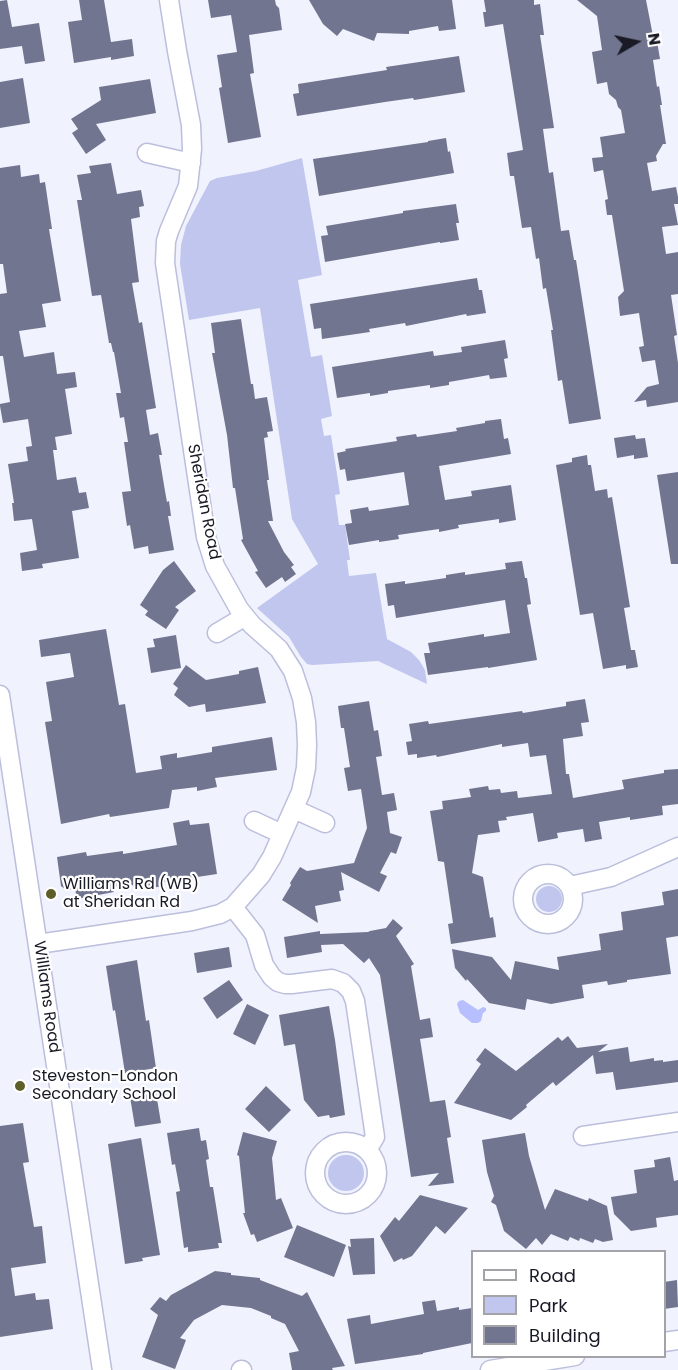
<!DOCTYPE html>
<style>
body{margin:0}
#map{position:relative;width:678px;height:1370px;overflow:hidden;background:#f0f2fe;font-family:Poppins,sans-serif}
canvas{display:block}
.legend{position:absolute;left:471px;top:1250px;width:195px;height:108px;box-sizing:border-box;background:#fff;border:2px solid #a3a3a8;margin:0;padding:8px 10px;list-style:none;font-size:18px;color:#191a25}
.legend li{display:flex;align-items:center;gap:12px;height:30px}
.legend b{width:30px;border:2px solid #a3a3a8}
.north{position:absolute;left:606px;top:12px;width:60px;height:60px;-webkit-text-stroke:4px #fff;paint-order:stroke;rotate:81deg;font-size:16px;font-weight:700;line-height:24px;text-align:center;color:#191a25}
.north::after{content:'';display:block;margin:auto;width:21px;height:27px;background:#191a25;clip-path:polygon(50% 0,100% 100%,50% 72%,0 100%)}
</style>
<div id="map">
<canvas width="678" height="1370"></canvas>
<ul class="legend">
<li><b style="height:8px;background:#fff"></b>Road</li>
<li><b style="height:16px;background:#c0c6ee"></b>Park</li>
<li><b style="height:16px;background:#72758f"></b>Building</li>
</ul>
<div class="north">N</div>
</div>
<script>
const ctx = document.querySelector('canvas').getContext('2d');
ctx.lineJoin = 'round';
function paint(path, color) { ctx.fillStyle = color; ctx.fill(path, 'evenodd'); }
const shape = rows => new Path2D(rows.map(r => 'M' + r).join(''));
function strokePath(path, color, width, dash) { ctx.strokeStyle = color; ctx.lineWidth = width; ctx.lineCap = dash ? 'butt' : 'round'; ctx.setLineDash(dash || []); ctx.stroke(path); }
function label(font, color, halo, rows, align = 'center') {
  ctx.font = font + ' Poppins,sans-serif'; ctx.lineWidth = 4.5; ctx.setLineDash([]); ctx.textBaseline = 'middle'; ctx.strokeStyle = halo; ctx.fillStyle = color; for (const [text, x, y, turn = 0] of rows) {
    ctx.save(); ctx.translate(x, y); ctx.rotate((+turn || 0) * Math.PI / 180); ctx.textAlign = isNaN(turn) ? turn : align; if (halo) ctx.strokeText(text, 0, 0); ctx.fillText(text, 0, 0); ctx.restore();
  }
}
const green = shape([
 [302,158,322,275,298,280,311,357,322,355,332,416,321,419,324,436,331,435,340,494,335,495,339,525,345,525,350,560,347,560,349,576,376,573,387,639,411,652,419,660,425,670,427,684,378,661,312,665,307,664,301,657,289,637,257,608,318,564,292,519,260,308,189,320,180,264,181,245,186,226,210,181,217,178,256,171],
 '536 899a13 13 0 1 1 26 0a13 13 0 1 1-26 0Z',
 '328 1173a18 18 0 1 1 36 0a18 18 0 1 1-36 0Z'
]);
const water = shape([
 [463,1000,478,1010,483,1007,486,1008,486,1011,483,1013,481,1021,478,1023,472,1023,460,1013,457,1004,459,1001]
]);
const building = shape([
 [7,0,12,27,39,23,45,61,25,64,22,46,0,49,0,1],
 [79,0,104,0,111,42,132,39,134,56,111,60,111,57,74,63,68,22,82,20],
 [208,0,275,0,276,5,279,8,282,30,249,35,254,73,250,74,261,137,228,143,219,88,222,87,217,55,237,52,231,15,211,18],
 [309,0,452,0,456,29,439,31,438,26,409,31,409,34,377,33,374,41,343,29,337,36,323,24],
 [484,0,534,0,534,5,540,4,544,35,540,35,554,128,543,129,549,173,553,172,561,231,569,230,574,260,576,260,601,419,569,424,562,380,558,381,551,330,553,330,546,288,543,289,539,258,536,259,531,227,522,228,514,176,510,176,507,153,523,150,503,24,485,27,483,12,486,12],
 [577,0,646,0,654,41,657,41,660,59,653,60,657,87,659,86,662,105,660,105,666,144,663,144,656,156,657,161,647,163,652,191,676,187,678,197,678,204,674,204,678,225,662,227,666,254,678,252,678,294,671,295,677,335,674,336,678,363,678,402,647,407,646,400,634,402,647,387,659,384,655,360,642,362,639,347,644,346,639,313,620,316,618,297,624,291,612,215,607,215,605,200,608,199,603,170,594,172,592,158,603,157,600,137,625,133,621,110,618,107,616,100,609,94,607,82,597,84,592,52,602,50,597,16],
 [459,56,465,92,414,100,413,98,385,102,297,116,293,94,299,93,298,84,387,70,386,67],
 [23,78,30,123,0,128,0,82],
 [150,79,156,113,96,124,106,140,86,154,72,133,78,129,71,119,101,100,99,87],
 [446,138,448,152,450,151,454,173,319,196,313,159,428,142,428,141],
 [111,163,117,194,141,190,144,206,139,207,140,217,131,219,139,282,132,283,139,323,142,322,156,408,146,410,150,435,158,433,162,455,159,455,165,491,167,502,169,501,171,516,168,516,174,550,149,554,148,546,134,549,130,525,127,526,122,492,131,491,124,442,128,442,124,417,120,418,116,393,121,393,114,352,113,352,111,343,109,343,101,295,92,296,77,200,82,200,77,175,91,173,89,166],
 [20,165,21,177,39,174,40,183,45,182,52,229,49,229,61,301,42,304,46,327,19,331,24,357,54,352,57,374,75,372,77,387,65,389,72,434,55,437,57,450,53,450,57,480,76,477,79,493,86,492,89,508,72,511,79,558,42,564,43,568,22,571,20,553,37,550,32,519,14,521,12,503,14,503,8,464,28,461,26,447,32,446,28,419,3,423,0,406,0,404,10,402,3,356,0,356,0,294,7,293,3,264,0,264,0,168],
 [456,204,459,223,456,223,459,240,440,243,440,242,325,262,321,236,328,235,326,226,403,213,403,211],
 [477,278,479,290,482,290,486,313,467,316,466,314,406,326,405,323,369,329,370,332,322,339,321,328,314,329,310,304],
 [241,319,251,384,253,384,255,399,267,397,273,431,267,432,268,437,264,438,269,480,267,480,273,521,268,521,284,552,294,565,291,567,296,574,285,582,282,577,266,588,255,572,258,571,241,540,243,539,235,488,233,488,227,435,212,353,215,353,211,323],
 [505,340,508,358,504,359,507,377,490,379,489,375,449,382,449,385,430,388,430,385,388,391,388,393,370,396,370,393,337,398,332,367,433,351,434,356,462,352,461,347],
 [501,419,504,439,508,438,511,454,439,466,445,500,472,496,471,491,511,485,516,520,499,523,499,519,458,525,459,528,439,532,439,529,398,535,399,539,379,542,379,540,349,545,345,524,352,523,350,510,368,507,369,511,409,505,404,472,347,481,345,469,340,470,337,453,346,451,345,449,397,441,396,437,416,434,417,437,457,431,456,428,485,423,485,421],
 [635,435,636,439,645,438,648,457,634,459,634,455,617,458,614,438],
 [587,455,588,465,591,465,595,491,607,489,608,498,612,497,630,607,624,608,631,650,635,650,638,667,626,669,626,665,603,669,593,613,580,615,556,465,572,462,572,458],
 [678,472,678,564,671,564,657,475],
 [174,561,196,591,175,607,179,610,166,629,145,615,148,611,140,605,163,570],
 [522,561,525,578,527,578,531,604,527,605,537,660,488,668,488,667,428,675,424,653,430,653,428,643,484,634,484,637,510,633,505,600,396,618,394,605,388,606,385,584,405,581,405,584,446,578,446,575,465,572,465,575,506,569,505,563],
 [106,629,119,705,125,704,136,773,162,769,160,756,177,753,177,758,212,752,212,747,272,737,277,770,215,778,217,787,197,791,197,787,172,790,169,808,110,817,109,814,61,824,45,722,52,721,46,682,74,677,70,653,41,657,39,640],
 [176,635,181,668,151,673,147,648,155,647,153,639],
 [186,665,206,680,239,674,239,671,258,667,266,703,206,712,205,704,189,707,174,695,178,688,173,684],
 [585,699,589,722,581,723,583,736,563,739,566,774,569,774,573,798,624,789,622,780,664,773,664,770,678,769,678,804,662,806,663,815,630,820,630,817,599,822,602,839,585,842,583,829,557,833,558,838,538,842,533,813,506,817,507,820,498,821,500,832,478,835,472,873,483,877,490,918,493,917,496,937,451,944,448,924,453,923,444,862,438,861,430,811,443,809,442,801,471,797,469,789,488,786,489,790,500,789,501,793,517,791,518,798,552,794,546,755,530,757,528,743,502,747,502,744,437,757,436,755,417,758,417,754,408,755,406,742,412,741,409,724,428,721,429,724,522,711,523,713,566,706,566,702],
 [369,701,374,731,378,730,382,756,376,757,382,795,394,793,397,810,387,812,390,833,402,837,396,854,391,852,380,873,387,876,379,892,341,872,344,890,339,891,341,901,315,906,318,923,282,900,291,885,290,883,300,867,307,871,354,863,367,828,361,789,348,791,344,768,350,767,344,728,341,728,338,706],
 [189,820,190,825,209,823,217,874,164,882,164,886,144,889,137,889,131,884,113,887,114,892,77,899,75,889,66,890,61,886,57,857,86,852,87,856,123,851,123,854,177,845,173,823],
 [678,889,678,936,666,938,671,974,627,980,627,982,608,985,607,981,582,985,584,998,551,1004,527,999,525,1010,489,1003,467,979,466,981,455,968,452,949,492,957,511,980,515,961,559,970,557,957,601,950,599,934,623,930,621,912,664,905,662,892],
 [393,919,403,928,396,936,414,964,411,966,420,1020,430,1018,433,1037,420,1039,430,1102,445,1100,451,1137,447,1138,454,1183,428,1186,439,1173,411,1177,380,975,369,958,364,963,343,944,321,945,322,952,287,958,284,937,320,931,320,934,368,932,370,931,386,928],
 [229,947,232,967,197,973,194,953],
 [137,960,146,1021,149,1020,156,1068,125,1073,115,1010,113,1011,106,966],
 [229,980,243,1000,217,1019,203,998],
 [247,1004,269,1015,255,1045,233,1034],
 [329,1006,335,1040,345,1115,330,1118,329,1115,318,1117,304,1100,295,1044,284,1046,279,1015],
 [568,1036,577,1048,608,1044,598,1052,628,1047,630,1062,654,1058,654,1061,663,1060,663,1062,678,1060,678,1082,616,1090,613,1072,596,1074,593,1055,556,1086,553,1082,526,1105,527,1107,511,1120,454,1103,481,1064,476,1060,485,1048,516,1071,558,1037,562,1041],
 [266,1086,291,1110,269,1132,245,1109],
 [156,1093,161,1123,135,1127,130,1097],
 [23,1123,29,1162,23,1163,34,1227,42,1226,46,1263,11,1268,15,1296,35,1293,36,1300,49,1299,53,1329,0,1337,0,1126],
 [199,1128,201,1141,206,1140,209,1159,206,1160,210,1187,213,1187,222,1243,218,1243,219,1248,188,1252,188,1247,184,1248,176,1192,180,1191,175,1164,172,1165,167,1133],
 [243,1132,277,1141,272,1158,276,1200,281,1198,293,1228,257,1242,254,1234,251,1235,243,1213,245,1213,239,1156,237,1155],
 [525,1133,529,1156,545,1210,555,1189,588,1201,589,1198,607,1206,613,1240,603,1242,595,1239,593,1243,580,1238,579,1241,570,1237,568,1241,551,1234,542,1245,536,1238,526,1249,504,1231,496,1205,491,1202,494,1196,487,1172,482,1140],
 [141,1138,160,1255,142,1258,143,1261,125,1264,108,1144],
 [670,1157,674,1181,678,1180,678,1215,656,1218,657,1227,631,1231,614,1214,611,1197,637,1193,634,1170,655,1167,654,1160],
 [420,1195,468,1208,445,1234,436,1226,412,1256,403,1260,402,1258,394,1262,380,1236,395,1217,399,1221],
 [297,1225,346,1245,334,1277,284,1257],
 [374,1238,375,1274,353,1275,348,1246,351,1247,350,1239],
 [215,1271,231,1273,231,1275,260,1278,260,1280,302,1296,307,1292,345,1366,332,1368,333,1370,292,1370,289,1353,299,1351,285,1324,271,1318,271,1316,251,1308,222,1305,194,1320,180,1338,186,1340,175,1369,142,1357,158,1315,150,1309,160,1297,166,1301,171,1295],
 [677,1280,678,1307,664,1309,664,1282],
 [435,1300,437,1311,459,1307,459,1310,472,1308,472,1343,423,1353,423,1354,355,1364,347,1319,370,1315,371,1324,424,1314,422,1302]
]);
const minor = shape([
 [147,153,191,163],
 [217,633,244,617],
 [0,695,102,1370],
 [294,809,325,823],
 [254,821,282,834],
 '523 899a25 25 0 1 1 50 0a25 25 0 1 1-50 0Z',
 [570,886,611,877,678,847],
 [233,907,255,935,264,965,272,977,278,982,285,984,292,984,332,979,343,983,351,991,355,1001,375,1137,367,1150],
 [38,944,192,921,220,914,233,907,261,875,272,857,301,792,306,768,307,745,306,722,302,698,293,671,279,649,252,625,239,609,215,566,206,537,165,263,166,241,169,231,188,186,192,149,191,125,177,51,169,0],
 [583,1136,678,1122],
 '315 1173a31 31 0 1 1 62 0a31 31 0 1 1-62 0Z',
 [664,1342,678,1340],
 [241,1370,242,1370],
 [490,1370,575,1356]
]);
const markers = [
 [51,894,6,"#5e5e2b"],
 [20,1086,6,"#5e5e2b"]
];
const streetNames = [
 ["Sheridan Road",203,502,79],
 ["Williams Road",46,997,82]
];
const poiNames = [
 ["Williams Rd (WB)",63,885],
 ["at Sheridan Rd",63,903],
 ["Steveston-London",32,1077],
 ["Secondary School",32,1095]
];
paint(green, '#c0c6ee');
paint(water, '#b7bffe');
paint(building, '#72758f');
strokePath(minor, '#bbbfdc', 21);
strokePath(minor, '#fff', 18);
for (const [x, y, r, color] of markers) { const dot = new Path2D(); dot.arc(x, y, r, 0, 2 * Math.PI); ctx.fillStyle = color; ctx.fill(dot); strokePath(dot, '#fff', 2); }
label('16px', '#191a25', '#fff', streetNames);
label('16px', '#191a25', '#fff', poiNames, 'left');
</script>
